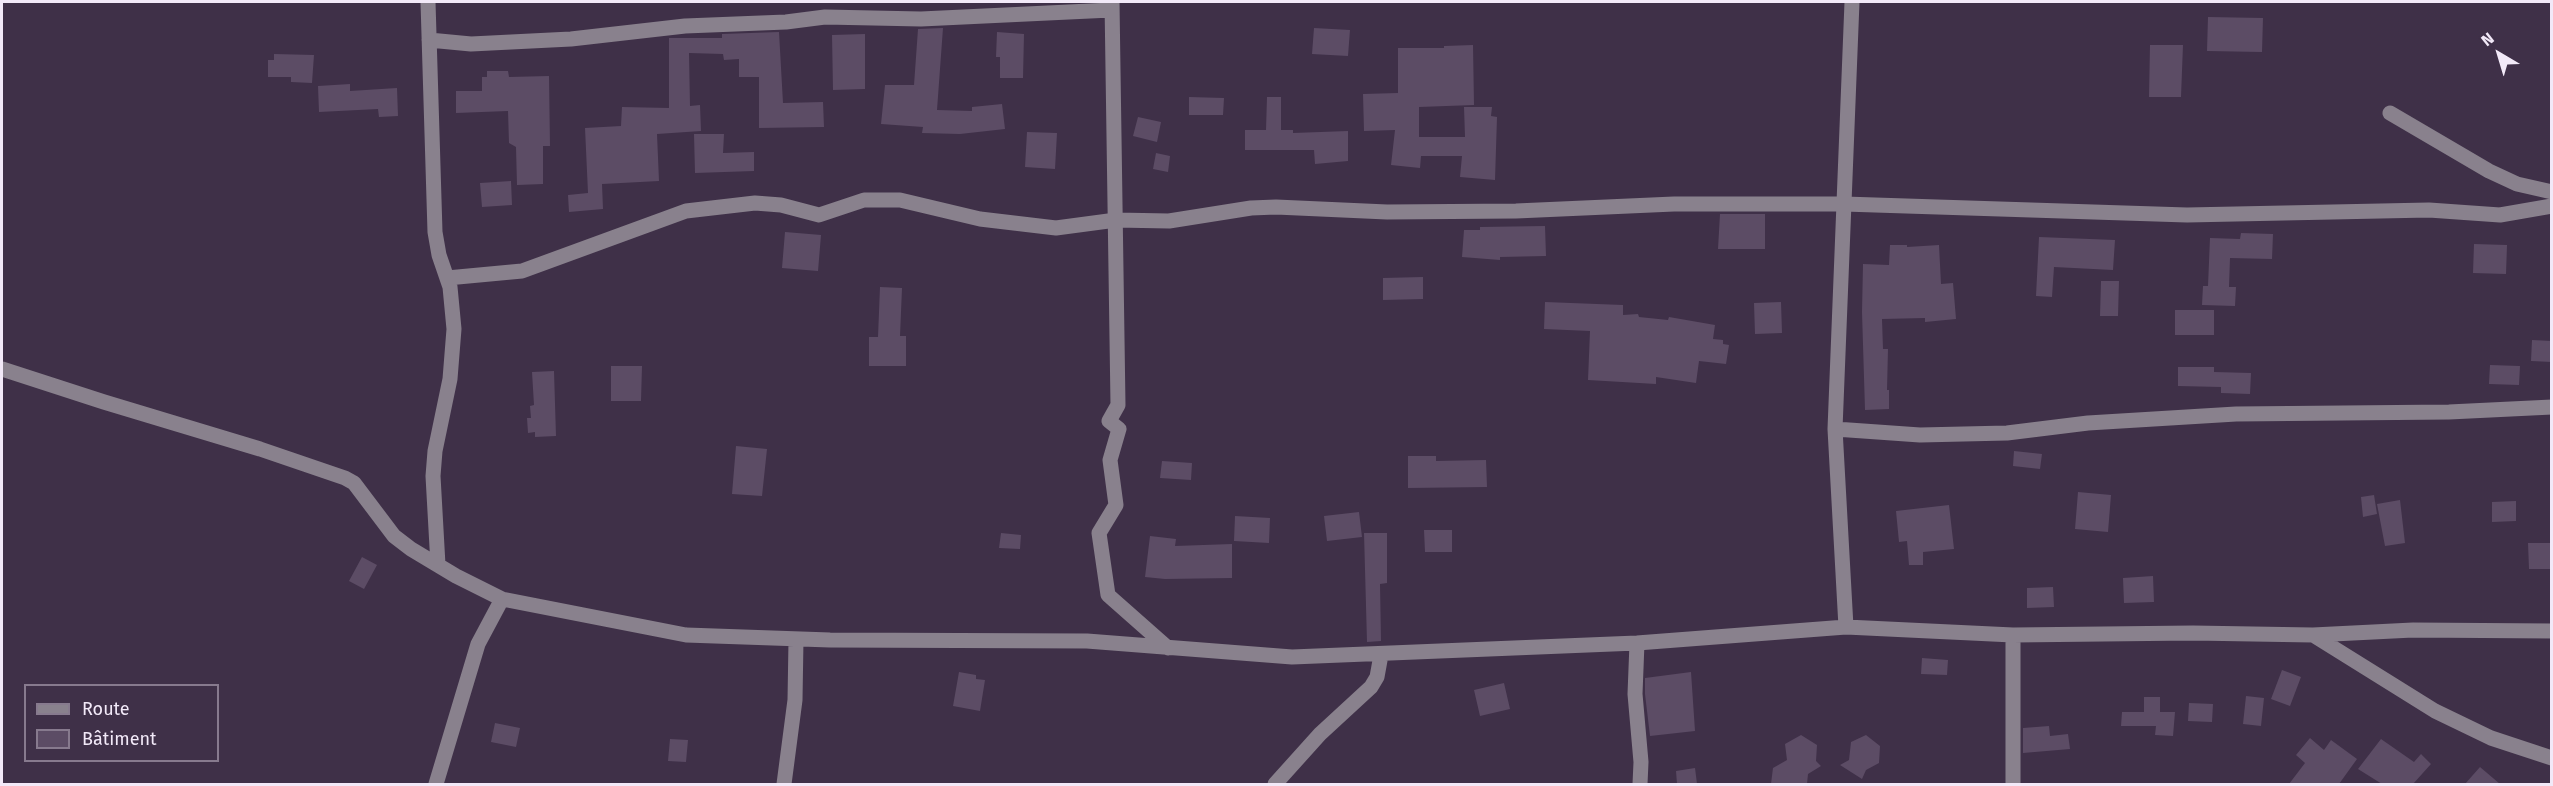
<!DOCTYPE html>
<meta charset="utf-8">
<style>
body{margin:0}
#map{position:relative;width:2553px;height:786px;overflow:hidden;background:#3f3048;font-family:"Fira Sans",sans-serif}
canvas{display:block}
.frame{position:absolute;inset:0;border:3px solid #f2e9f8;pointer-events:none}
.legend{position:absolute;left:24px;top:684px;width:195px;height:78px;box-sizing:border-box;background:#3f3048;border:2px solid #877a8e;margin:0;padding:8px 10px;list-style:none;font-size:18px;color:#f2e9f8}
.legend li{display:flex;align-items:center;gap:12px;height:30px}
.legend b{width:30px;border:2px solid #877a8e}
.north{position:absolute;left:2469px;top:24px;width:60px;height:60px;-webkit-text-stroke:4px #3f3048;paint-order:stroke;rotate:322deg;font-size:16px;font-weight:700;line-height:24px;text-align:center;color:#f2e9f8}
.north::after{content:'';display:block;margin:auto;width:21px;height:27px;background:#f2e9f8;clip-path:polygon(50% 0,100% 100%,50% 72%,0 100%)}
</style>
<div id="map">
<canvas width="2553" height="786"></canvas>
<div class="frame"></div>
<ul class="legend">
<li><b style="height:8px;background:#89818d"></b>Route</li>
<li><b style="height:16px;background:#5c4c65"></b>Bâtiment</li>
</ul>
<div class="north">N</div>
</div>
<script>
const ctx = document.querySelector('canvas').getContext('2d');
ctx.lineJoin = 'round';
function paint(path, color) { ctx.fillStyle = color; ctx.fill(path, 'evenodd'); }
const shape = rows => new Path2D(rows.map(r => 'M' + r).join(''));
function strokePath(path, color, width, dash) { ctx.strokeStyle = color; ctx.lineWidth = width; ctx.lineCap = dash ? 'butt' : 'round'; ctx.setLineDash(dash || []); ctx.stroke(path); }
const building = shape([
 [2208,17,2263,18,2262,52,2207,51],
 [943,28,937,110,972,111,972,107,1002,104,1005,129,960,134,922,133,923,127,881,124,885,85,914,85,918,29],
 [1314,28,1350,30,1348,56,1312,54],
 [779,32,783,103,823,102,824,127,759,128,759,77,739,77,739,59,724,60,723,54,689,53,690,106,700,105,701,131,657,134,659,181,602,184,603,209,569,212,568,195,588,193,585,128,621,126,622,107,669,108,669,38,722,38,722,34],
 [997,32,1024,34,1023,78,1000,78,1000,57,996,57],
 [865,34,865,89,833,90,832,35],
 [1473,45,1474,105,1419,107,1419,137,1465,137,1464,107,1492,107,1491,116,1497,117,1495,180,1460,177,1462,156,1421,156,1420,168,1391,165,1395,130,1364,131,1363,94,1398,93,1398,48,1444,48,1444,46],
 [2150,45,2183,45,2181,97,2149,97],
 [274,54,314,55,312,83,291,82,291,77,268,77,268,60,274,60],
 [487,71,508,71,509,77,549,76,550,146,543,146,543,184,517,185,516,147,509,143,508,111,456,113,456,91,482,91,482,77,487,77],
 [350,84,350,91,397,88,398,116,379,117,378,109,319,112,318,86],
 [1189,97,1224,98,1223,115,1189,115],
 [1267,97,1281,97,1281,130,1293,130,1293,133,1348,131,1348,161,1315,164,1314,150,1245,150,1245,130,1266,130],
 [1138,117,1161,122,1157,142,1133,136],
 [1027,132,1057,133,1055,169,1025,167],
 [694,134,724,134,723,153,754,152,754,171,695,173],
 [1156,153,1170,156,1168,172,1153,169],
 [511,181,512,205,482,207,480,183],
 [1720,214,1765,214,1765,249,1718,249],
 [1545,226,1546,256,1500,257,1500,260,1462,257,1464,230,1480,230,1480,227],
 [785,232,821,235,818,271,782,268],
 [2241,233,2273,234,2272,259,2230,258,2229,287,2236,287,2235,306,2202,305,2203,286,2208,286,2210,238,2240,239],
 [2039,237,2115,240,2113,270,2054,267,2052,297,2036,296],
 [2474,244,2507,245,2506,274,2473,273],
 [1890,245,1907,245,1907,247,1939,245,1941,284,1953,283,1956,319,1925,322,1925,318,1882,319,1883,349,1888,349,1887,390,1889,390,1889,409,1865,410,1862,312,1863,264,1889,265],
 [1423,277,1423,299,1383,300,1383,278],
 [2101,281,2119,281,2118,316,2100,316],
 [880,287,902,288,900,336,906,336,906,366,869,366,869,337,878,337],
 [1545,302,1623,305,1623,315,1638,314,1639,317,1668,320,1669,317,1715,325,1713,339,1723,340,1723,344,1729,345,1726,364,1699,361,1696,383,1656,377,1656,384,1588,380,1590,331,1544,329],
 [1781,302,1782,333,1755,334,1754,303],
 [2175,310,2214,310,2214,335,2175,335],
 [2532,340,2552,341,2552,362,2531,361],
 [2490,365,2520,366,2519,385,2489,384],
 [611,366,642,366,641,401,611,401],
 [2178,367,2214,367,2214,372,2251,373,2250,394,2221,393,2221,387,2178,386],
 [554,371,556,436,535,437,535,432,528,433,527,418,531,418,530,406,534,405,532,372],
 [736,446,767,449,762,496,732,494],
 [2014,451,2042,454,2040,469,2013,466],
 [1408,456,1436,456,1436,461,1486,460,1487,487,1408,488],
 [1162,461,1192,463,1191,480,1160,478],
 [2078,492,2111,495,2108,532,2075,529],
 [2374,495,2377,514,2363,517,2361,497],
 [2400,500,2405,543,2385,546,2377,504],
 [2516,501,2516,521,2492,522,2492,502],
 [1949,505,1954,549,1923,552,1923,565,1909,565,1907,541,1899,542,1896,511],
 [1359,512,1362,537,1327,541,1324,516],
 [1235,516,1270,518,1269,543,1234,541],
 [1424,530,1452,530,1452,552,1425,552],
 [1001,533,1021,535,1020,549,999,548],
 [1364,533,1387,533,1387,583,1380,584,1381,641,1367,642],
 [1150,536,1176,539,1175,546,1232,544,1232,578,1165,579,1145,577],
 [2528,543,2552,543,2552,569,2529,569],
 [362,557,377,565,364,589,349,581],
 [2153,576,2154,602,2124,603,2123,578],
 [2053,587,2054,607,2027,608,2027,588],
 [1922,658,1948,660,1947,675,1921,674],
 [2282,670,2301,677,2290,706,2271,699],
 [959,672,976,675,976,679,985,680,980,711,953,706],
 [1691,672,1695,731,1650,736,1645,694,1645,678],
 [1504,683,1510,709,1480,716,1474,690],
 [2246,696,2264,698,2261,726,2243,724],
 [2144,697,2160,697,2160,712,2175,712,2173,736,2155,735,2156,726,2121,726,2122,712,2144,712],
 [2189,703,2213,704,2212,722,2188,721],
 [495,723,520,728,516,747,491,742],
 [2049,726,2050,736,2068,734,2070,749,2023,753,2023,728],
 [1801,735,1817,745,1816,761,1821,766,1808,774,1807,784,1771,784,1773,768,1787,760,1785,744],
 [1866,735,1880,746,1879,763,1866,770,1862,779,1840,765,1849,760,1851,742],
 [2310,738,2324,750,2331,740,2357,759,2339,784,2289,784,2305,763,2296,755],
 [670,739,688,740,686,762,668,761],
 [2381,739,2414,762,2421,754,2431,764,2413,784,2382,784,2358,769],
 [2480,767,2500,784,2465,784],
 [1695,768,1697,784,1677,784,1676,771]
]);
const minor = shape([
 [428,2,435,232,439,255,450,287,454,329,450,379,435,451,433,476,438,565],
 [1112,2,1118,405,1109,421,1119,429,1110,460,1116,505,1099,533,1108,595,1168,648],
 [429,40,471,44,571,39,685,26,786,22,825,17,921,19,1111,10],
 [2390,113,2489,171,2517,184,2552,192],
 [447,278,522,271,686,211,755,203,781,205,819,215,864,200,900,200,980,219,1056,228,1116,220,1169,221,1251,208,1276,207,1387,212,1516,211,1674,204,1844,204,2187,215,2429,210,2500,215,2552,206],
 [2,369,104,402,260,449,345,478,354,483,394,536,411,549,456,576,502,599,686,635,830,640,1087,641,1292,657,1637,643,1846,627,2013,635,2193,633,2313,635,2413,630,2552,631],
 [1835,429,1920,435,2007,433,2088,423,2236,414,2449,412,2552,407],
 [1846,627,1835,429,1852,2],
 [2013,635,2013,784],
 [2313,635,2435,711,2491,738,2552,758],
 [1637,643,1635,694,1641,762,1640,784],
 [436,784,478,644,502,599],
 [784,784,795,700,796,640],
 [1275,784,1320,734,1371,687,1377,677,1381,655]
]);
paint(building, '#5c4c65');
strokePath(minor, '#89818d', 15);
</script>
